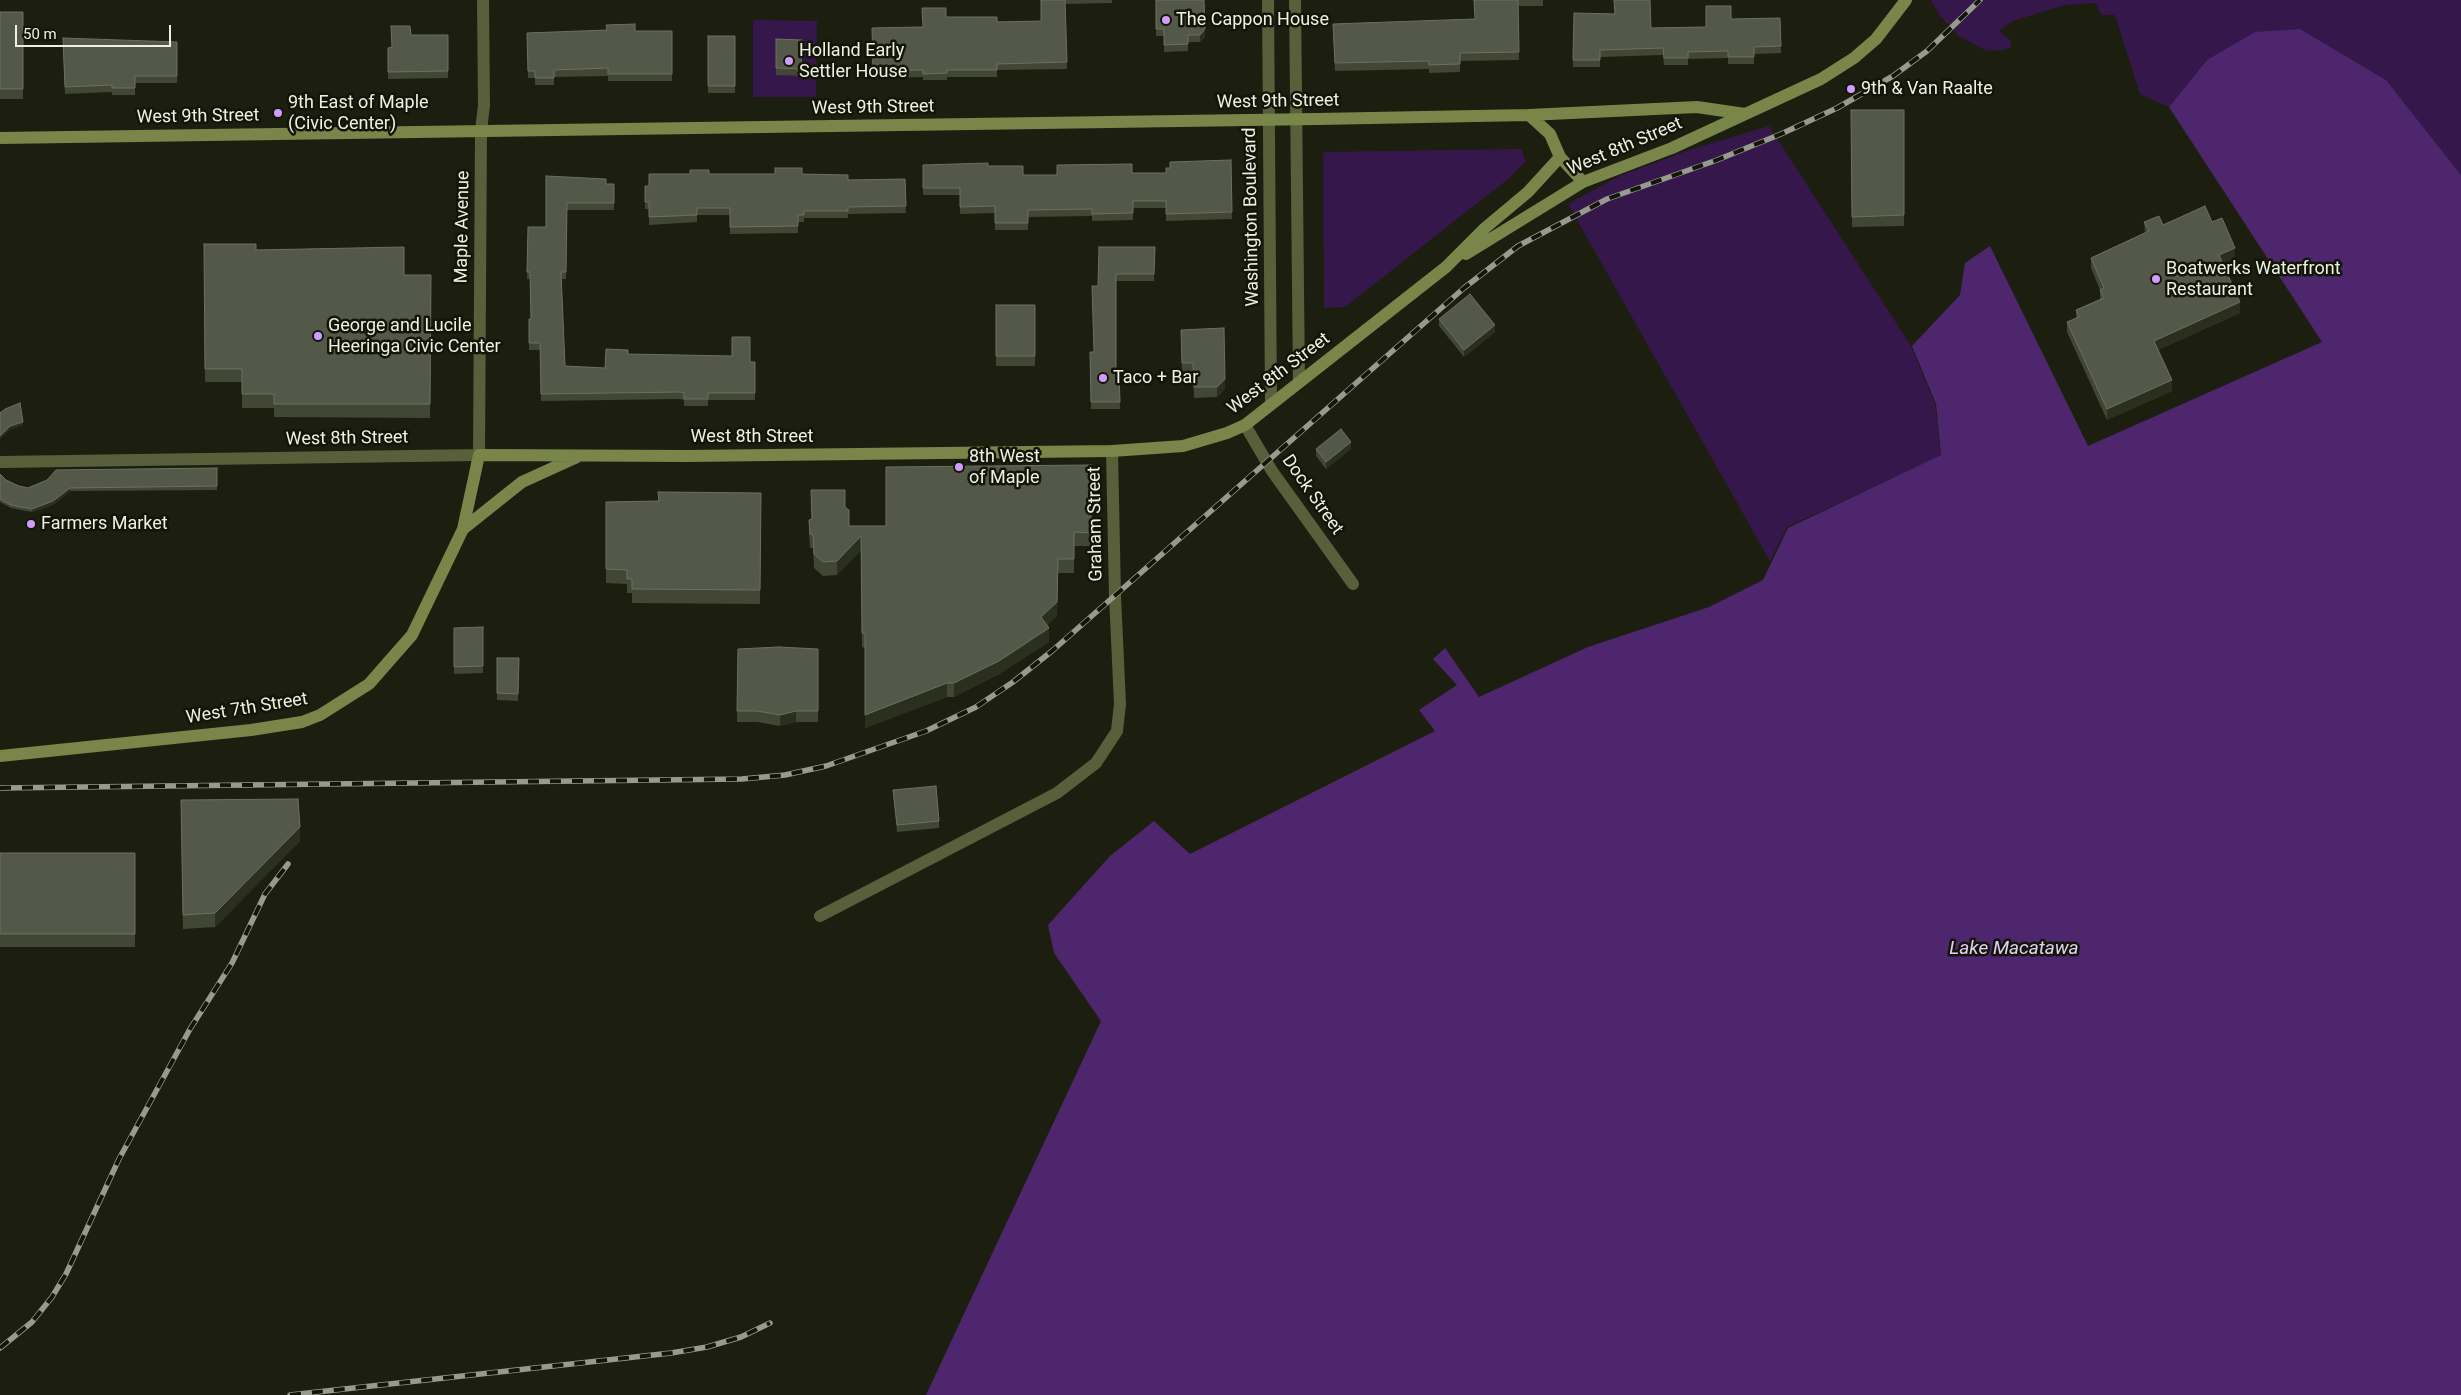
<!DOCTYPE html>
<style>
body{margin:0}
#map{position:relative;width:2461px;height:1395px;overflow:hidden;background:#1c1f0f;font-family:Roboto,sans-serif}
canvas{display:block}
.scale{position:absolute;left:15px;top:25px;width:156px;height:22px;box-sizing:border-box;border:2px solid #edf0e5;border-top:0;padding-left:6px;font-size:15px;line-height:18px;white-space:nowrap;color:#edf0e5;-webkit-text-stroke:4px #131606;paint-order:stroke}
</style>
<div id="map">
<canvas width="2461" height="1395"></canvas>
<div class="scale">50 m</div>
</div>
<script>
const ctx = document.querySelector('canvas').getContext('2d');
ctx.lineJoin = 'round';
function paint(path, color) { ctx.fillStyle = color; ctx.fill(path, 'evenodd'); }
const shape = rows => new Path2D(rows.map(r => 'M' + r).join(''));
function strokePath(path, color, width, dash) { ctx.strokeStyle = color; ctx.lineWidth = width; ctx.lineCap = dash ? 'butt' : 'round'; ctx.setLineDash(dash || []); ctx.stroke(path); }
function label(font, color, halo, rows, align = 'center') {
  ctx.font = font + ' Roboto,sans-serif'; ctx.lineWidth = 5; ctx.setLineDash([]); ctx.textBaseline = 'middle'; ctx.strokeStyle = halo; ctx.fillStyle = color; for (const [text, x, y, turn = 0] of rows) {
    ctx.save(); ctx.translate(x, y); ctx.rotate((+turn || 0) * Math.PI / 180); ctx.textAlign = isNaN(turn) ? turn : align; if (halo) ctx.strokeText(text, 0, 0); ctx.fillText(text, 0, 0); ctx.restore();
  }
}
const green = shape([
 [1931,0,2461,0,2461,175,2386,80,2300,29,2207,60,2169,107,2140,94,2115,15,2101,15,2096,3,2064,5,2013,21,1999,31,2011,41,2011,47,2003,50,1987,51,1959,36,1940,16],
 [753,20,817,21,816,97,753,97],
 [1769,126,1911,346,1935,404,1941,456,1787,527,1770,561,1568,204,1617,177,1689,150],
 [1522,149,1525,162,1508,179,1345,307,1324,308,1323,152]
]);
const water = shape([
 [2300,29,2386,80,2461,175,2461,1395,926,1395,1101,1021,1054,953,1048,925,1110,856,1154,821,1190,854,1435,731,1419,710,1457,685,1433,659,1445,648,1479,697,1588,647,1709,607,1763,580,1788,528,1941,455,1936,404,1912,346,1960,295,1965,263,1990,246,2088,446,2322,342,2169,107,2207,60,2255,32]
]);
const street = shape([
 [1268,0,1271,404],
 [1295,0,1299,382],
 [1245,425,1272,471,1353,584],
 [0,462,479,455,481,131,484,105,483,0],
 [820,916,1057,793,1096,763,1117,731,1120,704,1115,596,1112,451]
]);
const secondary = shape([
 [1529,115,1550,134,1560,157,1583,182],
 [0,138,1318,119,1529,115,1697,107,1745,114],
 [1466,254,1583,182,1672,148,1821,79,1854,58,1876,39,1906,0],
 [463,529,522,482,577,457],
 [0,756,251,730,302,722,320,715,369,684,412,635,463,529,479,455,687,456,1112,451,1183,446,1227,433,1245,425,1446,267,1485,228,1528,192,1560,157]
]);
const rail = shape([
 [0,788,742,779,785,775,826,766,926,731,976,707,1013,682,1052,651,1464,288,1518,246,1607,199,1717,160,1781,134,1837,108,1893,76,1927,51,1980,0],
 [0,1348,32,1322,52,1297,66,1274,119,1159,190,1029,232,963,265,894,288,864],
 [290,1395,671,1353,707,1347,741,1337,770,1323]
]);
const wall = shape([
 [1041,0,1112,0,1112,3,1065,4,1067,69,997,70,997,77,947,77,947,80,923,80,923,77,873,78,872,28,922,27,946,17,997,22,1041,21],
 [1156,0,1205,37,1200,42,1188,42,1188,51,1164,52,1164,36,1156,36],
 [1474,0,1543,0,1543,6,1518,6,1519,60,1460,61,1460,72,1429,73,1429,69,1335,71,1333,32,1475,19],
 [0,12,23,12,23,99,0,99],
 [1574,13,1651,28,1706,27,1731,19,1780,18,1781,53,1754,54,1754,64,1728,64,1728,58,1688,59,1688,65,1664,65,1663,55,1600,57,1600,67,1573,67],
 [635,31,672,31,672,81,608,81,608,76,554,77,554,85,535,85,535,78,528,78,527,33],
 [448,35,448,78,388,79,388,48],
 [708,36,735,36,735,93,708,93],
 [776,39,802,40,801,76,776,75],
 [177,42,177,83,135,83,135,95,112,95,112,92,65,94,63,46],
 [1851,110,1904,110,1904,226,1852,227],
 [1231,160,1232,219,1166,221,1166,208,1133,208,1133,220,1092,221,1092,216,1028,217,1028,230,995,230,995,213,960,214,960,195,923,195,923,165,988,166,1023,175,1057,175,1132,173,1166,173,1170,168],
 [709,174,802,174,848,180,905,179,906,213,848,214,848,218,804,218,804,222,798,222,798,233,730,234,730,215,697,215,697,222,649,225,649,209,645,209,645,186,649,186],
 [546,176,606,184,614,184,614,210,567,210,566,279,561,279,565,366,605,368,628,354,755,362,755,400,708,400,708,406,684,406,684,400,680,399,541,401,540,350,529,350,529,319,531,319,530,279,527,279,528,227,546,227],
 [2144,222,2163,225,2212,222,2235,258,2222,264,2240,313,2158,350,2172,391,2107,420,2067,332,2067,322,2076,318,2076,310,2100,299,2100,290,2091,268,2091,258,2145,233],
 [204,244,256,250,404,275,431,275,430,418,274,417,274,408,242,408,242,382,205,382],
 [1155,247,1154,281,1116,281,1116,374,1119,374,1120,409,1091,409,1090,352,1094,352,1098,286],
 [996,305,1035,305,1035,366,996,366],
 [1439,319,1495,332,1464,357,1439,326],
 [1181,330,1225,389,1217,397,1194,398,1193,373,1182,374],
 [1316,449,1351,449,1326,469,1316,456],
 [1091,465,1091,546,1074,546,1074,573,1058,573,1057,616,1047,625,1049,642,999,674,954,697,947,697,865,728,865,648,862,647,861,550,837,575,823,576,814,568,813,548,810,548,809,533,809,520,812,519,811,490,845,507,849,526,886,526],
 [217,468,217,490,70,491,53,505,32,512,11,508,0,502,0,474,6,480,19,486,28,488],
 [658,492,761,493,760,604,632,603,632,593,627,593,627,584,606,583,606,502,658,501],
 [454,628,483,666,483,673,454,674],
 [738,649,818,649,818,722,796,722,780,726,757,722,737,722],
 [497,658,519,658,518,701,497,700],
 [893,790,939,821,939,828,897,832],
 [181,800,300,841,215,927,183,929],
 [0,853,135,853,135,947,0,947]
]);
const shadedWall = shape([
 [1205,29,1205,37,1200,42,1200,35],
 [2235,248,2235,258,2219,266,2219,255],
 [2240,302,2240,313,2154,352,2154,341],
 [1495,325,1495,332,1464,357,1464,350],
 [1225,379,1225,389,1217,397,1217,387],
 [2172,380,2172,391,2107,420,2107,409],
 [23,422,23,425,10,430,0,439,0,436,10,426],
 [1351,442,1351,449,1326,469,1326,462],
 [70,488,70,491,53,505,32,512,32,509],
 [861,536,861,550,837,575,837,561],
 [1058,559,1057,616,1041,631,1041,617],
 [1049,628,1049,642,999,674,954,697,954,683],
 [947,683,947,697,865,728,865,715],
 [796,711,796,722,780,726,780,715],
 [300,827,300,841,215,927,215,913]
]);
const building = shape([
 [1041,0,1065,0,1067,62,997,64,997,70,947,70,947,73,923,74,923,70,873,71,872,28,923,27,922,8,946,8,946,17,997,17,997,22,1041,21,1041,0],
 [1156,0,1204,0,1205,29,1200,35,1188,35,1188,44,1164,45,1164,29,1156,29,1156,0],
 [1474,0,1518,0,1519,52,1460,53,1460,64,1429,65,1429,61,1335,63,1333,24,1475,19,1474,0],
 [1614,0,1650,0,1651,28,1706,27,1706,6,1731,6,1731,19,1780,18,1781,46,1754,47,1754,57,1728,57,1728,51,1688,52,1688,58,1664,58,1663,48,1600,50,1600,60,1573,60,1574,13,1615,14,1614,0],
 [0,12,23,12,23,89,0,89,0,12],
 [635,24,635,31,672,31,672,74,608,74,608,68,554,70,554,78,535,78,535,71,528,71,527,33,607,30,606,25,635,24],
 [391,26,410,26,411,35,448,35,448,71,388,72,388,48,392,47,391,26],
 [708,36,735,36,735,86,708,86,708,36],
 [63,38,177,42,177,76,135,76,135,88,112,88,112,85,65,87,63,38],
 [776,39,802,40,801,69,776,68,776,39],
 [1851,110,1904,110,1904,215,1852,217,1851,110],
 [1231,160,1232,212,1166,214,1166,201,1133,201,1133,213,1092,214,1092,209,1028,210,1028,223,995,223,995,206,960,207,960,188,923,188,923,165,988,163,988,166,1023,166,1023,175,1057,175,1057,165,1132,164,1132,173,1166,173,1166,168,1170,168,1170,162,1231,160],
 [775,168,802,168,802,174,848,175,848,180,905,179,906,206,848,207,848,211,804,211,804,215,798,215,798,226,730,227,730,208,697,208,697,215,649,217,649,202,645,202,645,186,649,186,649,174,690,174,690,170,709,170,709,174,775,174,775,168],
 [546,176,606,179,606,184,614,184,614,203,567,203,566,272,561,272,565,366,605,368,606,349,628,350,628,354,732,356,732,337,750,337,750,362,755,362,755,393,708,393,708,399,684,399,684,393,680,392,541,394,540,343,529,343,529,319,531,319,530,272,527,272,528,227,546,227,546,176],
 [2205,206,2212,222,2222,218,2235,248,2219,255,2240,302,2154,341,2172,380,2107,409,2067,322,2079,317,2076,310,2104,298,2100,290,2104,288,2091,258,2149,231,2144,222,2159,216,2163,225,2205,206],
 [204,244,256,244,256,250,404,247,404,275,431,275,430,404,274,404,274,394,242,394,242,369,205,369,204,244],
 [1099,247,1155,247,1154,274,1116,274,1116,374,1119,374,1120,402,1091,402,1090,352,1094,352,1092,286,1098,286,1099,247],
 [1470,294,1495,325,1464,350,1439,319,1470,294],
 [996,305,1035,305,1035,356,996,356,996,305],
 [1224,328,1225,379,1217,387,1194,387,1193,363,1182,363,1181,330,1224,328],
 [20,403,23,422,10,426,0,436,0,413,5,409,20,403],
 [1341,429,1351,442,1326,462,1316,449,1341,429],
 [1091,465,1091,533,1074,532,1074,559,1058,559,1057,602,1041,617,1049,628,999,661,954,683,947,683,865,715,865,634,862,633,861,536,837,561,823,562,814,554,813,535,810,534,809,520,812,519,811,490,845,490,845,507,849,510,849,526,886,526,886,467,1091,465],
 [217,468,217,486,70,488,53,501,32,509,11,505,0,499,0,474,6,480,19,486,28,488,47,480,56,470,217,468],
 [658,492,761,493,760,590,632,589,632,579,627,579,627,570,606,569,606,502,659,501,658,492],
 [483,627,483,666,454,667,454,628,483,627],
 [779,647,818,649,818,711,796,711,780,715,757,711,737,711,738,649,779,647],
 [497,658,519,658,518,694,497,693,497,658],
 [936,786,939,821,897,825,893,790,936,786],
 [298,799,300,827,215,913,183,915,181,800,298,799],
 [0,853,135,853,135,934,0,934,0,853]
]);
const markers = [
 [1166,20,5,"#d09dfe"],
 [789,61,5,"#d09dfe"],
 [1851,89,5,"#d09dfe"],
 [278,113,5,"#d09dfe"],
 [2156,279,5,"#d09dfe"],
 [318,336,5,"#d09dfe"],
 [1103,378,5,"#d09dfe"],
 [959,467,5,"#d09dfe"],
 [31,524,5,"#d09dfe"]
];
const poiNames = [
 ["The Cappon House",1176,20],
 ["Holland Early",799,51],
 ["Settler House",799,72],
 ["9th & Van Raalte",1861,89],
 ["9th East of Maple",288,103],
 ["(Civic Center)",288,124],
 ["Boatwerks Waterfront",2166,269],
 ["Restaurant",2166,290],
 ["George and Lucile",328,326],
 ["Heeringa Civic Center",328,347],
 ["Taco + Bar",1113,378],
 ["8th West",969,457],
 ["of Maple",969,478],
 ["Farmers Market",41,524]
];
const streetNames = [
 ["West 9th Street",1278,102,-1],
 ["West 9th Street",873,108,-1],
 ["West 9th Street",198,117,-1],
 ["West 8th Street",1625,147,-23],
 ["Washington Boulevard",1252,217,-91],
 ["Maple Avenue",463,227,-89],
 ["West 8th Street",1279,374,-37],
 ["West 8th Street",752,437],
 ["West 8th Street",347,439,-1],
 ["Dock Street",1312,495,55],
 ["Graham Street",1096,524,-91],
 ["West 7th Street",247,709,-9]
];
const waterNames = [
 ["Lake Macatawa",2014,949]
];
paint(green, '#35174c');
paint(water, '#4e266d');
strokePath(street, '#585f3b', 12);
strokePath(secondary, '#7a854a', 12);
strokePath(rail, '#979a8d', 5.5);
strokePath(rail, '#131606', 4, [11]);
paint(wall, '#424635');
paint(shadedWall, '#2b2f1e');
paint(building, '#545848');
strokePath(building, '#6c7061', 1);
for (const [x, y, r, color] of markers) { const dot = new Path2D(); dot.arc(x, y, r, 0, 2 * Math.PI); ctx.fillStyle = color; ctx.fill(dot); strokePath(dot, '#131606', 2); }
label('18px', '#edf0e5', '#131606', poiNames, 'left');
label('18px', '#edf0e5', '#131606', streetNames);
label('italic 19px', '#e3cef8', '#131606', waterNames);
</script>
